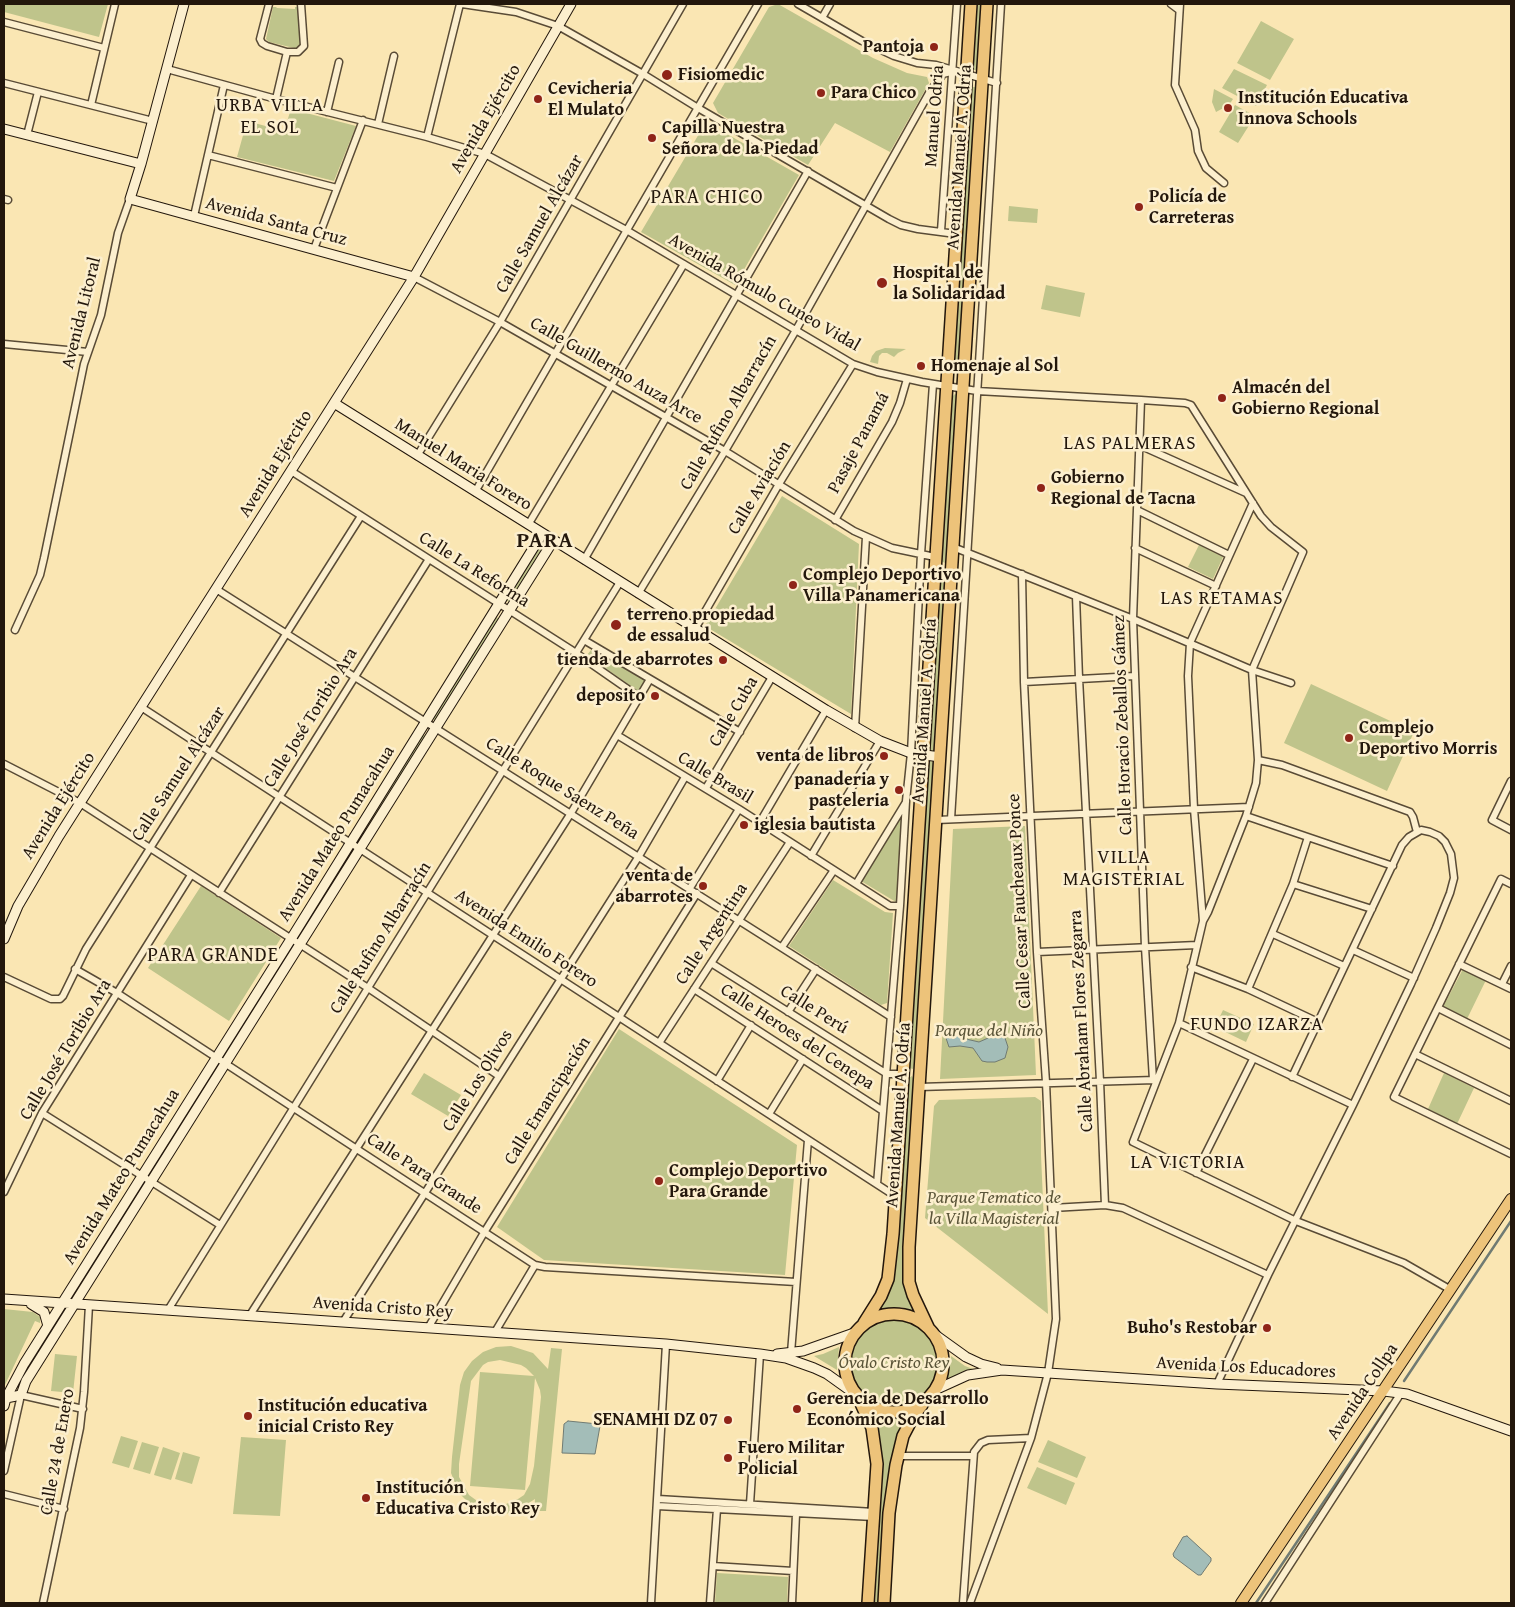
<!DOCTYPE html>
<meta charset="utf-8">
<style>
body{margin:0}
#map{position:relative;width:1515px;height:1607px;overflow:hidden;background:#fae6b3;font-family:"Gentium Book Plus",serif}
canvas{display:block}
.frame{position:absolute;inset:0;border:5px solid #23170c;pointer-events:none}
</style>
<div id="map">
<canvas width="1515" height="1607"></canvas>
<div class="frame"></div>
</div>
<script>
const ctx = document.querySelector('canvas').getContext('2d');
ctx.lineJoin = 'round';
function paint(path, color) { ctx.fillStyle = color; ctx.fill(path, 'evenodd'); }
const shape = rows => new Path2D(rows.map(r => 'M' + r).join(''));
function strokePath(path, color, width, dash) { ctx.strokeStyle = color; ctx.lineWidth = width; ctx.lineCap = dash ? 'butt' : 'round'; ctx.setLineDash(dash || []); ctx.stroke(path); }
function label(font, color, halo, rows, align = 'center') {
  ctx.font = font + ' "Gentium Book Plus",serif'; ctx.lineWidth = 5; ctx.setLineDash([]); ctx.textBaseline = 'middle'; ctx.strokeStyle = halo; ctx.fillStyle = color; for (const [text, x, y, turn = 0] of rows) {
    ctx.save(); ctx.translate(x, y); ctx.rotate((+turn || 0) * Math.PI / 180); ctx.textAlign = isNaN(turn) ? turn : align; if (halo) ctx.strokeText(text, 0, 0); ctx.fillText(text, 0, 0); ctx.restore();
  }
}
const green = shape([
 [4,4,108,4,99,37,4,12],
 [778,4,873,58,907,73,927,77,929,83,890,152,835,123,808,165,718,113,713,103,769,7],
 [976,4,983,4,979,70,974,70,972,69],
 [273,7,276,7,277,8,295,9,295,7,298,7,301,45,298,49,269,42,266,39],
 [1261,21,1294,39,1270,80,1237,63],
 [1234,69,1267,85,1256,106,1222,88],
 [972,87,976,87,961,357,956,360,952,359,969,89],
 [1214,89,1233,99,1229,105,1216,112,1212,102],
 [1235,105,1255,116,1238,143,1219,132],
 [291,109,356,126,334,181,237,157,247,121,284,131],
 [706,122,799,175,735,285,641,232],
 [1009,206,1038,209,1037,223,1008,221],
 [1046,285,1085,293,1080,317,1041,309],
 [885,348,906,349,898,353,894,357,887,353,882,353,879,356,878,364,870,362,872,356,876,351],
 [955,394,957,395,947,561,945,563,941,561,953,396],
 [782,496,859,544,851,714,705,626],
 [1199,545,1223,557,1213,579,1188,567],
 [540,547,546,550,511,603,506,600],
 [942,573,945,574,947,577,935,752,927,751,939,577],
 [496,617,500,619,436,721,433,719],
 [591,650,646,680,638,691,587,655],
 [1311,684,1414,732,1387,791,1284,743],
 [422,734,426,736,365,838,360,836],
 [930,760,934,764,915,1066,913,1069,909,1068,928,761],
 [903,812,898,900,896,902,861,881,861,878],
 [1025,826,1036,1075,940,1079,953,829],
 [349,852,353,854,303,935,300,934],
 [833,880,885,912,893,913,887,1003,881,1005,789,946],
 [201,886,281,938,229,1021,148,968],
 [289,950,293,951,227,1055,224,1053],
 [1463,969,1486,980,1467,1019,1443,1007],
 [1223,1010,1254,1024,1246,1042,1215,1027],
 [619,1029,797,1145,785,1275,544,1260,497,1227],
 [214,1068,218,1071,152,1174,149,1172],
 [424,1073,461,1095,448,1116,411,1094],
 [1444,1073,1474,1088,1457,1124,1428,1109],
 [912,1076,914,1080,903,1265,906,1293,913,1311,901,1307,879,1310,890,1289,895,1265,908,1078],
 [1035,1097,1041,1101,1041,1155,1048,1314,925,1218,934,1106,939,1100],
 [140,1186,144,1188,76,1296,74,1296,73,1293],
 [4,1309,33,1312,40,1317,40,1323,35,1321,4,1387],
 '848 1363a46 46 0 1 1 92 0a46 46 0 1 1-92 0Z',
 [511,1346,533,1353,548,1369,551,1348,562,1349,546,1511,534,1511,535,1499,516,1511,502,1515,494,1514,474,1508,459,1493,451,1473,452,1457,460,1385,464,1372,472,1361,483,1352,496,1347],
 [500,1360,521,1365,526,1368,534,1376,480,1372,470,1486,525,1490,535,1378,540,1390,541,1397,534,1466,530,1484,524,1495,518,1499,506,1504,493,1505,480,1503,469,1495,459,1477,459,1464,471,1381,483,1365,488,1362],
 [839,1347,837,1370,814,1356,823,1354],
 [55,1354,77,1356,73,1393,51,1391],
 [951,1356,965,1366,973,1369,946,1379,949,1371],
 [869,1412,883,1416,893,1416,911,1413,903,1424,883,1603,875,1603,883,1474,882,1461,878,1431],
 [121,1436,138,1441,129,1468,112,1463],
 [241,1437,286,1440,280,1516,233,1514],
 [1048,1440,1086,1457,1077,1478,1038,1462],
 [142,1442,159,1447,150,1474,133,1469],
 [163,1447,180,1453,171,1480,154,1475],
 [183,1452,200,1457,192,1484,175,1479],
 [1037,1467,1075,1483,1066,1505,1027,1488],
 [717,1573,788,1577,787,1603,715,1603]
]);
const water = shape([
 [954,1030,966,1039,979,1042,995,1035,1004,1035,1008,1047,1005,1058,995,1062,987,1062,982,1061,973,1048,960,1046,949,1047,946,1038,950,1031,954,1030],
 [568,1421,598,1424,600,1426,595,1454,562,1453,564,1424,568,1421],
 [1187,1536,1211,1558,1211,1561,1201,1575,1198,1575,1174,1557,1173,1554,1183,1537,1187,1536]
]);
const stream = shape([
 [1404,1381,1511,1221],
 [1256,1603,1390,1403]
]);
const street = shape([
 [269,4,260,39,262,43,267,46,287,52,298,52,304,46,301,4],
 [462,4,516,12,558,26,643,74,698,108,889,219,901,225,918,229,956,234],
 [798,4,862,41,894,56,917,63,936,65,997,83],
 [1171,4,1179,10],
 [1180,4,1175,85,1195,130,1198,151,1206,168,1224,183],
 [822,18,830,4],
 [4,22,104,48],
 [167,69,276,99,427,137,485,154,628,231,853,364,877,372,922,382,977,391,1141,400,1185,403,1191,405,1261,516,1271,527,1303,552,1252,670,1258,760,1256,783,1246,816,1208,912,1203,921],
 [4,83,153,121],
 [276,99,287,52],
 [91,105,115,4],
 [327,112,339,62],
 [378,124,394,56],
 [27,135,38,92],
 [427,137,460,4],
 [208,155,337,188],
 [4,199,8,200],
 [194,216,224,85],
 [941,231,957,4],
 [314,249,363,120],
 [414,277,500,322,725,451,854,531,892,548,935,557],
 [4,344,88,352],
 [1141,400,1133,619,1145,947,1153,1080],
 [1139,445,1246,493],
 [417,456,500,322,683,4],
 [291,471,570,649,639,697],
 [475,492,758,4],
 [1137,510,1229,555],
 [835,520,892,422,900,403,907,379],
 [528,525,684,264],
 [953,547,1133,619,1252,670,1291,683],
 [1135,548,1216,586],
 [584,560,808,171],
 [216,589,891,1017],
 [638,594,725,451,796,330,929,93,943,74,954,71],
 [1076,596,1079,678,1100,1081,1105,1205],
 [695,629,779,484,853,364],
 [15,630,40,575,44,558,84,364,101,315,118,233,130,199],
 [584,640,740,732],
 [1024,682,1135,676],
 [141,707,895,1196],
 [855,728,866,537],
 [617,735,739,809,890,906,900,906],
 [1258,760,1282,765,1410,812,1413,817,1417,832],
 [4,764,80,803,368,988,499,1076],
 [1511,781,1492,820,1511,830],
 [706,788,772,677],
 [1246,816,1393,866],
 [951,819,1001,4],
 [936,820,1249,807],
 [760,822,826,710],
 [811,856,880,741],
 [856,884,906,802],
 [1293,884,1372,909],
 [1511,884,1501,879,1394,1097,1511,1154],
 [690,888,739,809],
 [219,893,429,559],
 [1273,934,1344,966],
 [782,947,834,870],
 [1353,950,1414,978],
 [1037,952,1197,945],
 [711,963,887,1074,903,1074],
 [1459,964,1511,989],
 [1191,967,1248,989,1318,1022],
 [75,969,117,993,535,1265,545,1267,796,1282],
 [4,977,51,999,60,999,63,996,86,949,361,516],
 [1502,984,1511,966],
 [694,989,883,1111],
 [1248,989,1293,884,1308,837],
 [1438,1008,1511,1045],
 [788,1012,816,969],
 [1179,1023,1203,921,1194,809,1188,676,1190,643,1253,503],
 [659,1043,790,842],
 [1415,1054,1511,1101],
 [717,1081,751,1025],
 [919,1087,1155,1080],
 [1353,1105,1179,1023,1133,1142,1296,1221,1404,1263,1451,1290],
 [42,1113,220,1225],
 [769,1114,803,1059],
 [1196,1173,1253,1059],
 [877,1184,900,906,906,801,911,753,921,554,933,384],
 [4,1192,42,1113,191,875],
 [1052,1208,1105,1205,1123,1208,1268,1275],
 [168,1310,620,582],
 [250,1315,571,813,650,679],
 [343,1322,639,856,685,777],
 [428,1328,485,1231,697,893],
 [495,1332,535,1265],
 [791,1353,808,1140],
 [1217,1384,1268,1275,1353,1105,1411,984,1436,928,1450,893,1454,878,1451,854,1445,842,1439,836,1430,832,1421,830,1409,837,1402,845,1292,1077],
 [898,1456,973,1456],
 [4,1471,21,1395,83,1409],
 [4,1494,64,1509],
 [658,1499,874,1512],
 [750,1504,760,1354],
 [657,1506,874,1517],
 [713,1566,793,1571],
 [43,1603,80,1428,84,1392,89,1305],
 [651,1603,666,1344],
 [710,1603,717,1509],
 [792,1603,796,1514],
 [963,1603,974,1452,981,1443,988,1440,1031,1438],
 [970,1603,1031,1438,1048,1373,1056,1319,1046,1082,1037,952,1024,682,1022,574],
 [1265,1603,1401,1393]
]);
const secondary = shape([
 [184,4,141,164,130,199,414,277],
 [4,129,141,164],
 [334,403,826,710,880,741,911,753,940,757],
 [4,939,18,906,59,836,414,277,571,4],
 [4,1299,666,1344,760,1354,786,1358,814,1368,827,1374,855,1394],
 [31,1304,44,1312,48,1326],
 [934,1334,966,1357,981,1364,997,1368],
 [777,1354,803,1351,854,1333],
 [935,1390,968,1375,1002,1370,1217,1384,1384,1391,1407,1394,1511,1431],
 [6,1398,21,1395,26,1381,553,541],
 [4,1406,6,1398,24,1364,291,939,542,534]
]);
const primary = shape([
 [1241,1603,1511,1199]
]);
const highway = shape([
 '845 1363a49 49 0 1 1 98 0a49 49 0 1 1-98 0Z',
 [864,1323,881,1296,888,1279,893,1234,971,4],
 [928,1327,913,1295,909,1282,909,1247,987,4],
 [859,1399,872,1428,877,1464,868,1603],
 [884,1603,889,1513,896,1465,903,1436,914,1415,922,1405]
]);
const markers = [
 [934,47,5,"#8f2418"],
 [667,75,6,"#8f2418"],
 [821,93,5,"#8f2418"],
 [538,99,5,"#8f2418"],
 [1228,108,5,"#8f2418"],
 [652,138,5,"#8f2418"],
 [1139,207,5,"#8f2418"],
 [882,283,6,"#8f2418"],
 [921,366,5,"#8f2418"],
 [1222,398,5,"#8f2418"],
 [1041,488,5,"#8f2418"],
 [793,585,5,"#8f2418"],
 [616,625,6,"#8f2418"],
 [723,660,5,"#8f2418"],
 [655,696,5,"#8f2418"],
 [1349,738,5,"#8f2418"],
 [884,756,5,"#8f2418"],
 [899,790,5,"#8f2418"],
 [744,825,5,"#8f2418"],
 [703,886,5,"#8f2418"],
 [659,1181,5,"#8f2418"],
 [1267,1328,5,"#8f2418"],
 [797,1409,5,"#8f2418"],
 [248,1416,5,"#8f2418"],
 [728,1420,5,"#8f2418"],
 [728,1458,5,"#8f2418"],
 [366,1498,5,"#8f2418"]
];
const poiNames = [
 ["Pantoja",924,47,"right"],
 ["Fisiomedic",678,75],
 ["Cevicheria",548,89],
 ["El Mulato",548,110],
 ["Para Chico",831,93],
 ["Institución Educativa",1238,98],
 ["Innova Schools",1238,119],
 ["Capilla Nuestra",662,128],
 ["Señora de la Piedad",662,149],
 ["Policía de",1149,197],
 ["Carreteras",1149,218],
 ["Hospital de",893,273],
 ["la Solidaridad",893,294],
 ["Homenaje al Sol",931,366],
 ["Almacén del",1232,388],
 ["Gobierno Regional",1232,409],
 ["Gobierno",1051,478],
 ["Regional de Tacna",1051,499],
 ["Complejo Deportivo",803,575],
 ["Villa Panamericana",803,596],
 ["terreno propiedad",627,615],
 ["de essalud",627,636],
 ["tienda de abarrotes",713,660,"right"],
 ["deposito",645,696,"right"],
 ["Complejo",1359,728],
 ["Deportivo Morris",1359,749],
 ["venta de libros",874,756,"right"],
 ["panaderia y",889,780,"right"],
 ["pasteleria",889,801,"right"],
 ["iglesia bautista",754,825],
 ["venta de",693,876,"right"],
 ["abarrotes",693,897,"right"],
 ["Complejo Deportivo",669,1171],
 ["Para Grande",669,1192],
 ["Buho's Restobar",1257,1328,"right"],
 ["Gerencia de Desarrollo",807,1399],
 ["Económico Social",807,1420],
 ["Institución educativa",258,1406],
 ["inicial Cristo Rey",258,1427],
 ["SENAMHI DZ 07",718,1420,"right"],
 ["Fuero Militar",738,1448],
 ["Policial",738,1469],
 ["Institución",376,1488],
 ["Educativa Cristo Rey",376,1509]
];
const streetNames = [
 ["Manuel Odria",935,116,-86],
 ["Avenida Ejército",486,119,-60],
 ["Avenida Manuel A. Odría",960,157,-86],
 ["Avenida Santa Cruz",276,222,15],
 ["Calle Samuel Alcázar",540,224,-60],
 ["Avenida Rómulo Cuneo Vidal",764,293,30],
 ["Avenida Litoral",82,313,-76],
 ["Calle Guillermo Auza Arce",616,371,30],
 ["Calle Rufino Albarracín",729,413,-60],
 ["Pasaje Panamá",859,443,-62],
 ["Avenida Ejército",276,464,-58],
 ["Manuel Maria Forero",463,465,32],
 ["Calle Aviación",760,488,-59],
 ["Calle La Reforma",474,570,32],
 ["Avenida Manuel A. Odría",925,711,-86],
 ["Calle Cuba",734,712,-59],
 ["Calle José Toribio Ara",311,718,-58],
 ["Calle Horacio Zeballos Gámez",1123,725,-92],
 ["Calle Samuel Alcázar",179,774,-57],
 ["Calle Brasil",715,778,31],
 ["Calle Roque Saenz Peña",562,789,32],
 ["Avenida Ejército",59,806,-58],
 ["Avenida Mateo Pumacahua",337,834,-58],
 ["Calle Cesar Faucheaux Ponce",1020,901,-93],
 ["Calle Argentina",712,934,-57],
 ["Calle Rufino Albarracín",381,938,-58],
 ["Avenida Emilio Forero",526,939,33],
 ["Calle Perú",814,1010,32],
 ["Calle Abraham Flores Zegarra",1082,1021,-93],
 ["Calle Heroes del Cenepa",797,1037,33],
 ["Calle José Toribio Ara",66,1050,-59],
 ["Calle Los Olivos",478,1081,-58],
 ["Calle Emancipación",548,1101,-58],
 ["Avenida Manuel A. Odría",899,1115,-86],
 ["Calle Para Grande",424,1174,33],
 ["Avenida Mateo Pumacahua",122,1177,-58],
 ["Avenida Cristo Rey",383,1308,4],
 ["Avenida Los Educadores",1246,1368,3],
 ["Avenida Collpa",1363,1392,-56],
 ["Calle 24 de Enero",58,1452,-80]
];
const parkNames = [
 ["Parque del Niño",989,1031],
 ["Parque Tematico de",994,1198],
 ["la Villa Magisterial",994,1219],
 ["Óvalo Cristo Rey",894,1363]
];
const neighbourhoodNames = [
 ["URBA VILLA",270,106],
 ["EL SOL",270,128],
 ["LAS PALMERAS",1130,444],
 ["LAS RETAMAS",1222,599],
 ["VILLA",1124,858],
 ["MAGISTERIAL",1124,880],
 ["FUNDO IZARZA",1257,1025],
 ["LA VICTORIA",1188,1163]
];
const quarterNames = [
 ["PARA CHICO",707,198],
 ["PARA GRANDE",213,956]
];
const districtNames = [
 ["PARA",545,541]
];
paint(green, '#bfc48b');
paint(water, '#a3bdb8');
strokePath(water, '#707b73', 1);
strokePath(stream, '#707b73', 2.5);
strokePath(street, '#594b36', 9);
strokePath(secondary, '#23170c', 11);
strokePath(primary, '#23170c', 12);
strokePath(highway, '#23170c', 14);
strokePath(street, '#fcefce', 6);
strokePath(secondary, '#fcefce', 9);
strokePath(primary, '#edc37a', 10);
strokePath(highway, '#edc37a', 11);
for (const [x, y, r, color] of markers) { const dot = new Path2D(); dot.arc(x, y, r, 0, 2 * Math.PI); ctx.fillStyle = color; ctx.fill(dot); strokePath(dot, '#fcefce', 2); }
label('bold 18px', '#23170c', '#fcefce', poiNames, 'left');
label('18px', '#23170c', '#fcefce', streetNames);
label('italic 18px', '#5a5438', '#fcefce', parkNames);
ctx.letterSpacing = '1px';
label('19px', '#23170c', '#fcefce', neighbourhoodNames);
ctx.letterSpacing = '0px';
ctx.letterSpacing = '1px';
label('20px', '#23170c', '#fcefce', quarterNames);
ctx.letterSpacing = '0px';
ctx.letterSpacing = '1px';
label('bold 22px', '#23170c', '#fcefce', districtNames);
ctx.letterSpacing = '0px';
</script>
